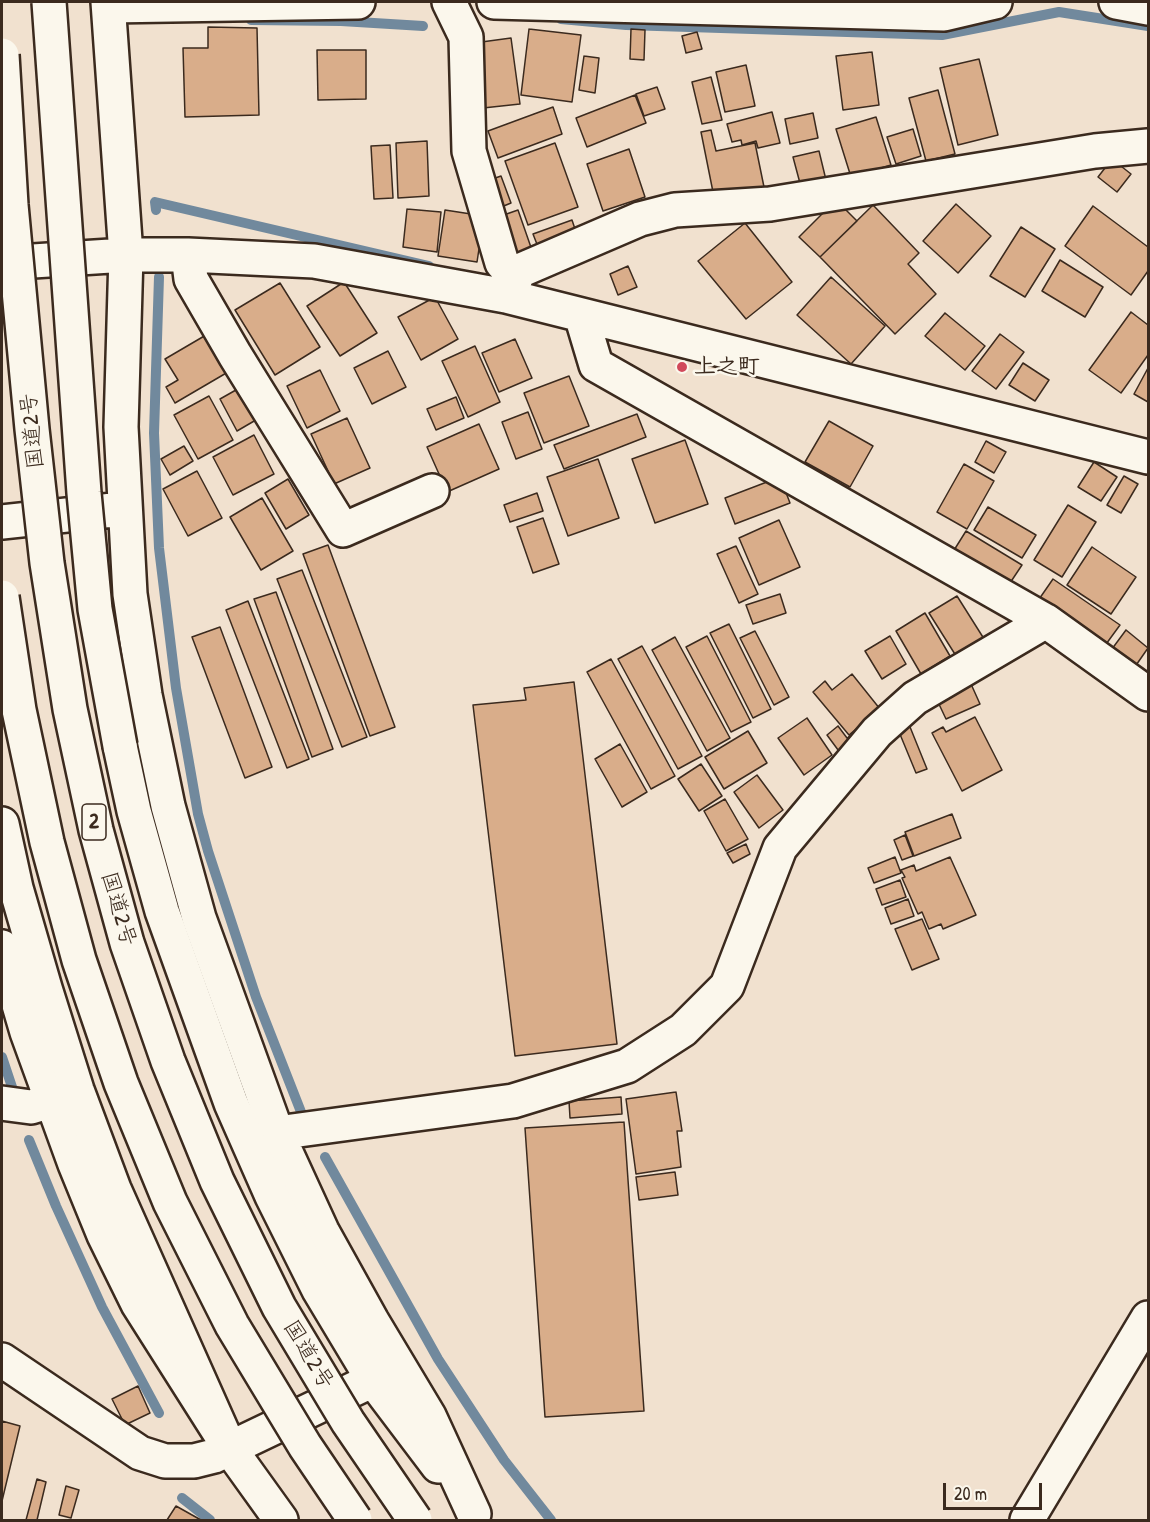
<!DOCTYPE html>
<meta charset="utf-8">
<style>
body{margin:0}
#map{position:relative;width:1150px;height:1522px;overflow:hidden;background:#f1e1cf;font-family:"Patrick Hand",sans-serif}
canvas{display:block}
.frame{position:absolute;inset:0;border:3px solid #3b2a1e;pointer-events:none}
.scale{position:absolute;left:943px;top:1483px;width:99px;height:27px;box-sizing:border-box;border:3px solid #3b2a1e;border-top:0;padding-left:8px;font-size:18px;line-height:21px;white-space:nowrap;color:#3b2a1e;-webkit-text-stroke:4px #fbf7ec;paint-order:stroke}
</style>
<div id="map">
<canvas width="1150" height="1522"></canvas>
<div class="frame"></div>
<div class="scale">20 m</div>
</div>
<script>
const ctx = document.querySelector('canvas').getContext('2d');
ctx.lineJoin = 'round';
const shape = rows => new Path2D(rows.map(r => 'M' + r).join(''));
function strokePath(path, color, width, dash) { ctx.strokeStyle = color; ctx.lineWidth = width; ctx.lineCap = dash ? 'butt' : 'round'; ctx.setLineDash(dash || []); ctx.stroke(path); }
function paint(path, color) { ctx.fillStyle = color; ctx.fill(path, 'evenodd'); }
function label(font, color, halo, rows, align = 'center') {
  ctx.font = font + ' "Patrick Hand","Klee One",sans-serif'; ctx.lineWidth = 5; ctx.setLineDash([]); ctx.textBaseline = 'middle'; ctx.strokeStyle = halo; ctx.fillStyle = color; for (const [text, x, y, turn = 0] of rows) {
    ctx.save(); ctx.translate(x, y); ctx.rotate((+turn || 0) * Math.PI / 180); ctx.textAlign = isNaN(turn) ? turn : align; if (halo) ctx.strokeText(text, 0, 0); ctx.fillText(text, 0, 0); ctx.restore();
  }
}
const stream = shape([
 [561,19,626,25,942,35,1059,12,1148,26],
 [251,20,341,21,423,26],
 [156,210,155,202,429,266],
 [159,277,154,433,159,548,176,688,198,814,208,851,256,997,303,1117],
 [2,1057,14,1093],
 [29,1140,56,1206,102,1307,159,1413],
 [325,1157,438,1359,504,1460,551,1520],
 [182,1498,210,1520]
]);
const building = shape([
 [208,27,257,28,259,115,185,117,183,48,208,48,208,27],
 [529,29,581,35,572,102,521,95,529,29],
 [631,29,645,30,644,60,630,59,631,29],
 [697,32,702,49,686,53,682,36,697,32],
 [511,38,520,104,483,108,474,43,511,38],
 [317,50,366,50,366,99,318,100,317,50],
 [872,52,879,105,843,110,836,56,872,52],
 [584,56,599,58,595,93,579,90,584,56],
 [979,59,998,135,958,145,940,68,979,59],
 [746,65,755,106,725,112,716,72,746,65],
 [711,77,722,120,702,124,692,82,711,77],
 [657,87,665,109,644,116,636,94,657,87],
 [938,90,955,154,926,161,909,98,938,90],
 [635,95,646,123,587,147,576,118,635,95],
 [553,107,562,134,498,158,488,131,553,107],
 [772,112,780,143,758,148,756,141,742,145,741,140,732,142,727,124,772,112],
 [813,113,818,138,790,144,785,119,813,113],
 [876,117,891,165,851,177,836,129,876,117],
 [913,129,921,156,896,164,887,137,913,129],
 [711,130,716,151,755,143,764,187,714,197,701,132,711,130],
 [427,141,429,196,398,198,396,143,427,141],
 [555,143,578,207,528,225,505,161,555,143],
 [390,145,393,198,374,199,371,146,390,145],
 [629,149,645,197,603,211,587,164,629,149],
 [819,151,826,180,801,187,793,157,819,151],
 [1112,159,1131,174,1117,192,1098,177,1112,159],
 [501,176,511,203,494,210,484,182,501,176],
 [836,200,857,221,820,257,799,237,836,200],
 [956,204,991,236,958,273,923,241,956,204],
 [873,205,919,253,908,264,936,294,895,334,820,257,873,205],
 [1093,206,1148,247,1148,271,1131,295,1065,246,1093,206],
 [407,209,441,212,437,252,403,247,407,209],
 [445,210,484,216,477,262,438,256,445,210],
 [518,210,534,256,513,264,498,217,518,210],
 [572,220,578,238,540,252,533,234,572,220],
 [745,223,792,282,746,319,698,261,745,223],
 [1021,227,1055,249,1025,297,990,276,1021,227],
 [1060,260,1103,287,1085,317,1042,291,1060,260],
 [628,266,637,287,618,295,610,274,628,266],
 [831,277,885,326,851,364,797,315,831,277],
 [344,282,377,333,340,356,307,306,344,282],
 [280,283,320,347,275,375,235,310,280,283],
 [435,297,458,339,421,360,398,317,435,297],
 [1131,312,1148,325,1148,355,1121,393,1089,370,1131,312],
 [945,313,985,346,965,370,925,336,945,313],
 [1000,334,1024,352,996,389,972,371,1000,334],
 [206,335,228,372,175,403,166,387,178,380,165,359,206,335],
 [515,339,532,378,499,392,482,353,515,339],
 [475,346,500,402,468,417,442,361,475,346],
 [388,351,406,387,372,404,354,368,388,351],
 [1023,363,1049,380,1035,401,1009,385,1023,363],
 [1148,368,1148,402,1134,394,1148,368],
 [320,370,340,411,307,428,287,386,320,370],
 [569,376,589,426,544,443,524,393,569,376],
 [243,386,261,417,237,431,220,399,243,386],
 [209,396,233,440,198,459,174,415,209,396],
 [456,397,464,418,436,430,427,409,456,397],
 [528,412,542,449,516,459,502,422,528,412],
 [637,414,646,437,564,469,554,445,637,414],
 [347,418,370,468,334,484,311,434,347,418],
 [829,421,873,446,850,487,805,462,829,421],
 [479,424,499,469,447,492,427,447,479,424],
 [254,435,274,474,233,495,213,457,254,435],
 [685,440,708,504,655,523,632,459,685,440],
 [986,441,1006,452,994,473,975,462,986,441],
 [184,446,193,461,170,475,161,459,184,446],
 [598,459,619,518,568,536,547,477,598,459],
 [1094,462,1117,477,1101,501,1078,487,1094,462],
 [964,464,994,481,967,529,937,512,964,464],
 [197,471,222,518,188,536,163,489,197,471],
 [1124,476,1138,484,1121,513,1107,505,1124,476],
 [780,477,790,503,735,524,725,498,780,477],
 [288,479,309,515,286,529,265,493,288,479],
 [537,493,543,511,510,522,504,505,537,493],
 [262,498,293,551,261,570,230,517,262,498],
 [1068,505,1096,522,1062,577,1034,560,1068,505],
 [988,507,1036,535,1022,558,974,530,988,507],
 [543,518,559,564,533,573,517,527,543,518],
 [779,520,800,567,759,585,739,538,779,520],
 [966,531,1022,565,1006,589,951,555,966,531],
 [328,545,395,727,370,736,303,554,328,545],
 [736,546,758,594,739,603,717,554,736,546],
 [1092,547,1136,577,1111,614,1067,585,1092,547],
 [302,570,367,737,342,747,277,579,302,570],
 [1053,579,1120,625,1101,651,1035,605,1053,579],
 [276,592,333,749,312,757,254,599,276,592],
 [780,594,786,613,753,624,746,605,780,594],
 [957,596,986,642,958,659,929,613,957,596],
 [248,601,309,759,287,768,226,610,248,601],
 [925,613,950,656,921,674,896,631,925,613],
 [729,624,771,709,753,718,710,633,729,624],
 [220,627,272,767,245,778,192,637,220,627],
 [1126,630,1148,648,1132,671,1109,653,1126,630],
 [755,631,789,697,774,705,740,638,755,631],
 [707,636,751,722,731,732,686,647,707,636],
 [890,636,906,664,882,679,865,651,890,636],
 [675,637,730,738,707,751,652,650,675,637],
 [642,646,702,756,678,769,618,659,642,646],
 [611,659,675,776,651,789,587,672,611,659],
 [852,674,880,709,849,735,813,692,825,681,832,690,852,674],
 [574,682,617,1044,515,1056,473,705,526,700,524,688,574,682],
 [971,684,980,704,946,719,937,700,971,684],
 [975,717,1002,770,962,791,932,733,943,727,946,732,975,717],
 [807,718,832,755,804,775,778,738,807,718],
 [908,722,927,769,916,773,897,727,908,722],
 [838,726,847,738,850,736,859,748,844,758,827,735,838,726],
 [748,731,767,763,724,789,705,757,748,731],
 [620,744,647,792,622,807,595,759,620,744],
 [701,764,722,796,699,811,678,779,701,764],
 [757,775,783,810,759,828,734,792,757,775],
 [725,799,748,839,726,851,704,811,725,799],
 [952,814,961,838,914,856,905,832,952,814],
 [905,835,913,856,902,860,894,840,905,835],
 [746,844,750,854,733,863,727,853,746,844],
 [895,857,901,873,874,883,868,868,895,857],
 [950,857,976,915,943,929,941,924,929,929,922,912,918,914,902,878,905,877,901,870,914,865,916,871,950,857],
 [900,880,906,897,882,905,876,889,900,880],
 [908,899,914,916,891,924,885,908,908,899],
 [922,919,939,959,912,970,895,929,922,919],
 [676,1092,682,1131,677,1131,681,1167,636,1174,626,1099,676,1092],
 [621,1097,622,1114,570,1118,569,1101,621,1097],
 [624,1122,644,1411,545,1417,525,1128,624,1122],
 [675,1172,678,1195,639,1200,636,1177,675,1172],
 [138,1386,150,1413,125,1425,112,1399,138,1386],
 [2,1421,20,1426,2,1501,2,1421],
 [37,1479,46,1482,37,1520,26,1520,37,1479],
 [66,1486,79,1490,71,1518,59,1515,66,1486],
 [176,1506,201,1520,167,1520,176,1506]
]);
const minor = shape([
 [108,2,126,255,121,427,130,594,145,695,168,806,199,918,277,1133,322,1231,372,1321,429,1416,474,1514],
 [449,2,466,37,469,151,502,263,516,278],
 [494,2,944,14,995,2],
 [1116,2,1148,8],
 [109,6,358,2],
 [188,255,191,279,235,355,343,530,432,491],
 [2,263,126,255,188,255,314,261,506,296,1148,457],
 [506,296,519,271,640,219,675,210,770,204,1095,151,1148,146],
 [581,315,596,365,1046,621,1148,694],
 [2,522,113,510],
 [2,947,27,1032,75,1164,104,1235,138,1304,230,1449,281,1520],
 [2,1103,31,1107,51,1101],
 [277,1133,513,1101,627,1066,683,1030,727,986,780,848,877,732,915,698,1046,621],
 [2,1360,140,1453,165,1461,194,1461,214,1456,373,1380,438,1466],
 [1027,1520,1148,1318]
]);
const trunk = shape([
 [120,746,134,811,162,911,231,1103,272,1196,319,1290,373,1380],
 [2,824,16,888,45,988,77,1090,114,1189,230,1449]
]);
const trunkBridge = shape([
 [49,2,84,493,95,609,120,746],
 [2,55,11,205,32,429,47,563,70,709,96,830,127,943,168,1061,217,1181,279,1307,348,1422,415,1520],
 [2,597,19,710,47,842,79,960,121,1083,170,1202,232,1325,305,1446,355,1520]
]);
const markers = [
 [682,367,6,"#d1495b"]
];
const shields = [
 [94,822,24]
];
const shieldNames = [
 ["2",94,822]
];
const poiNames = [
 ["上之町",694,367]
];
const streetNames = [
 ["国道2号",33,431,-96],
 ["国道2号",118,909,74],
 ["国道2号",308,1355,59]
];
strokePath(stream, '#71899d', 10);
paint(building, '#d9ad8a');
strokePath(building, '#3b2a1e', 1.5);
strokePath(minor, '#3b2a1e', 38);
strokePath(trunk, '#3b2a1e', 38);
strokePath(minor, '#fbf7ec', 33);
strokePath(trunk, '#fbf7ec', 33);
strokePath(trunkBridge, '#3b2a1e', 38, []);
strokePath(trunkBridge, '#fbf7ec', 33);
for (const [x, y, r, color] of markers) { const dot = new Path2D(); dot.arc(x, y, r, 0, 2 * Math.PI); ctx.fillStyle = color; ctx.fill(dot); strokePath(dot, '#fbf7ec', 2); }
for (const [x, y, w] of shields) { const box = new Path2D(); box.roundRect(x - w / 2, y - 18, w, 36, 4.5); ctx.fillStyle = '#fbf7ec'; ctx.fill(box); strokePath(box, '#3b2a1e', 1.5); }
label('bold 21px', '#3b2a1e', null, shieldNames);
label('bold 22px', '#3b2a1e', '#fbf7ec', poiNames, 'left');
label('22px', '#3b2a1e', '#fbf7ec', streetNames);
</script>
